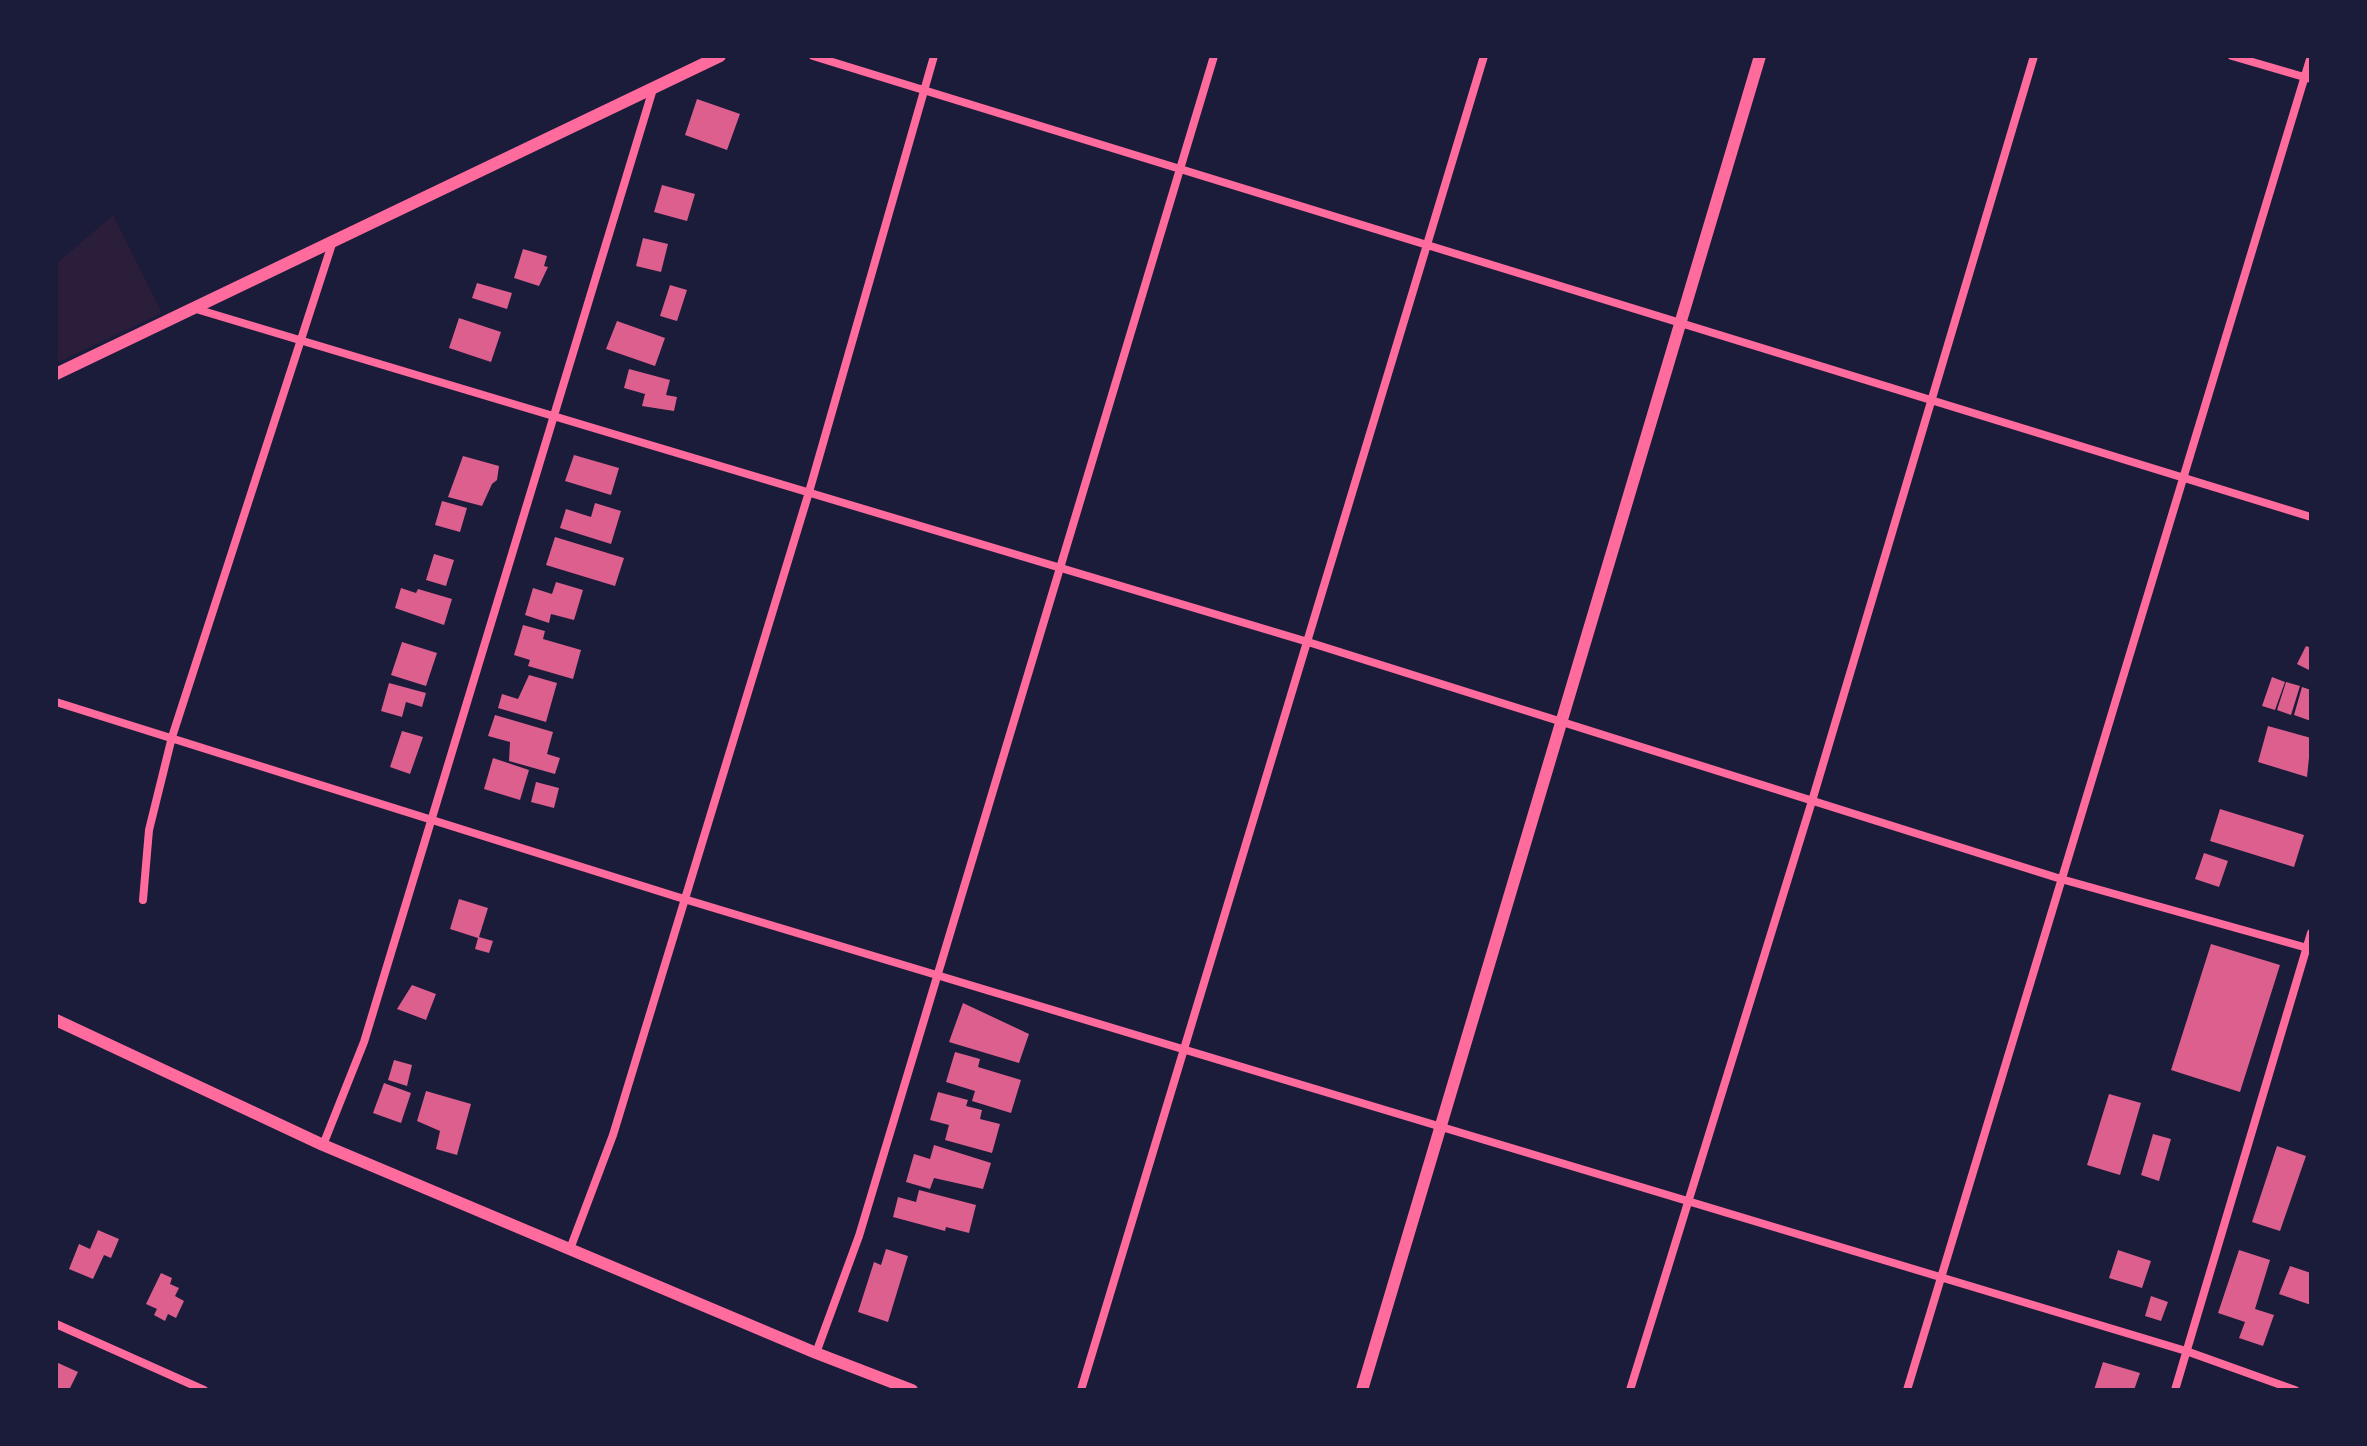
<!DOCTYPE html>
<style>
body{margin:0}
#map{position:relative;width:2367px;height:1446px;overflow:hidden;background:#1b1b3a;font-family:"Source Sans 3",sans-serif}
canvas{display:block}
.frame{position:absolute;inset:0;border:58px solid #1b1b3a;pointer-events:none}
</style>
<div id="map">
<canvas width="2367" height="1446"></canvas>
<div class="frame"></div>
</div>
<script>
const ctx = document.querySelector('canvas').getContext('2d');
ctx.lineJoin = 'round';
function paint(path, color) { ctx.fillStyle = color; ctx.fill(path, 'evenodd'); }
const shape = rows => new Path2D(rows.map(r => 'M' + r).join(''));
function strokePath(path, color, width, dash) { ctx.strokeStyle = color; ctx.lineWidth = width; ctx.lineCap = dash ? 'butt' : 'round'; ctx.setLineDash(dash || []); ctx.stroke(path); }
const green = shape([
 [113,215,162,313,56,363,56,264]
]);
const building = shape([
 [697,99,740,114,727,150,685,135],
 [662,185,695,194,687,221,654,212],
 [643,238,668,244,661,272,636,266],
 [523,249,547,256,544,266,548,267,539,286,514,278],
 [477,283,512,293,507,309,472,298],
 [670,285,687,290,677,321,660,316],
 [459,318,501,332,491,362,449,348],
 [617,321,665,338,655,366,606,349],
 [629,369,670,380,666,395,677,397,674,411,642,406,645,394,624,388],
 [574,455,619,468,611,495,565,481],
 [463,456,499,466,497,480,492,484,482,506,448,497],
 [442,501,467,508,460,532,435,525],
 [595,503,621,511,611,544,560,528,566,509,591,517],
 [555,537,624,558,615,586,546,565],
 [434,554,454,560,446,586,426,580],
 [556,582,583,590,574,620,551,614,549,623,525,615,533,588,552,594],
 [401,588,416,593,418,589,452,599,444,625,395,608],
 [523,625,545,631,543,639,581,650,573,679,528,666,530,660,514,655],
 [402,642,437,653,426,686,391,675],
 [2306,646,2311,648,2311,671,2297,664],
 [529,675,557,683,546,722,498,708,502,694,518,699],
 [2272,677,2285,682,2275,710,2262,706],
 [2286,682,2300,686,2291,715,2277,710],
 [389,683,426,693,422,707,406,702,402,717,381,711],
 [2302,687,2311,690,2311,721,2294,715],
 [495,715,553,732,547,754,560,758,555,774,509,761,510,742,488,736],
 [2268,726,2311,738,2307,777,2258,762],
 [402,731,423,737,410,774,390,767],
 [493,758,529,770,520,800,484,789],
 [536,782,559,788,554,808,531,802],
 [2220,809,2304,835,2294,867,2210,841],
 [2204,853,2228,861,2219,887,2195,879],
 [459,899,488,908,479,937,493,941,489,953,475,949,478,938,450,929],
 [2211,944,2280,965,2240,1092,2171,1070],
 [412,985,436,994,426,1020,397,1009],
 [963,1003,1029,1034,1019,1063,949,1042],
 [955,1052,980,1059,978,1067,1021,1080,1011,1113,972,1101,975,1091,946,1082],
 [394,1060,412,1065,407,1086,388,1080],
 [384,1083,411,1093,401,1123,373,1113],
 [426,1091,471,1104,457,1155,436,1149,440,1131,417,1121],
 [938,1092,968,1100,966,1106,982,1110,980,1119,1000,1124,992,1153,945,1140,949,1125,930,1120],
 [2109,1094,2141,1103,2120,1175,2087,1165],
 [2153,1134,2171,1139,2159,1181,2141,1175],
 [934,1145,991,1163,983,1189,934,1178,930,1189,906,1182,914,1154,930,1159],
 [2277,1146,2306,1156,2280,1231,2252,1222],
 [919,1190,976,1205,969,1233,946,1227,945,1231,893,1217,898,1197,916,1202],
 [98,1230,119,1239,111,1258,104,1255,93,1279,69,1269,79,1244,90,1249],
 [886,1249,908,1256,888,1322,858,1312,874,1262,881,1265],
 [2118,1250,2151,1261,2142,1288,2109,1278],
 [2239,1250,2270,1260,2255,1309,2274,1315,2263,1346,2239,1338,2245,1322,2218,1313],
 [2290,1266,2311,1273,2311,1305,2279,1294],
 [161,1273,172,1278,170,1284,179,1288,175,1296,184,1301,176,1318,168,1314,165,1321,154,1315,157,1309,146,1304],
 [2151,1296,2168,1302,2161,1321,2145,1316],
 [56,1362,78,1372,69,1390,56,1390],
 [2103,1362,2140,1373,2134,1390,2094,1390]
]);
const minor = shape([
 [813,56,2311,517],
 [2232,56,2311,79],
 [196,309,1308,642,2061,879,2311,949],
 [56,702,684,899,2186,1351,2295,1390],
 [143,900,149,830,172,737,332,244],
 [323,1145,364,1042,653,89],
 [570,1249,613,1135,809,492,934,56],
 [56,1324,204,1390],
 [816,1353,859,1236,1214,56],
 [1081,1390,1484,56],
 [1630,1390,1812,801,2034,56],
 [1907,1390,2311,56],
 [2175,1390,2311,933]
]);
const tertiary = shape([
 [56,374,720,56],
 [56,1020,323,1145,816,1353,912,1390],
 [1362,1390,1760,56]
]);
paint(green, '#2a1e3b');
paint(building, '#dd5f8e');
strokePath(minor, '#ff6b9d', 8);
strokePath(tertiary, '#ff6b9d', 12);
</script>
